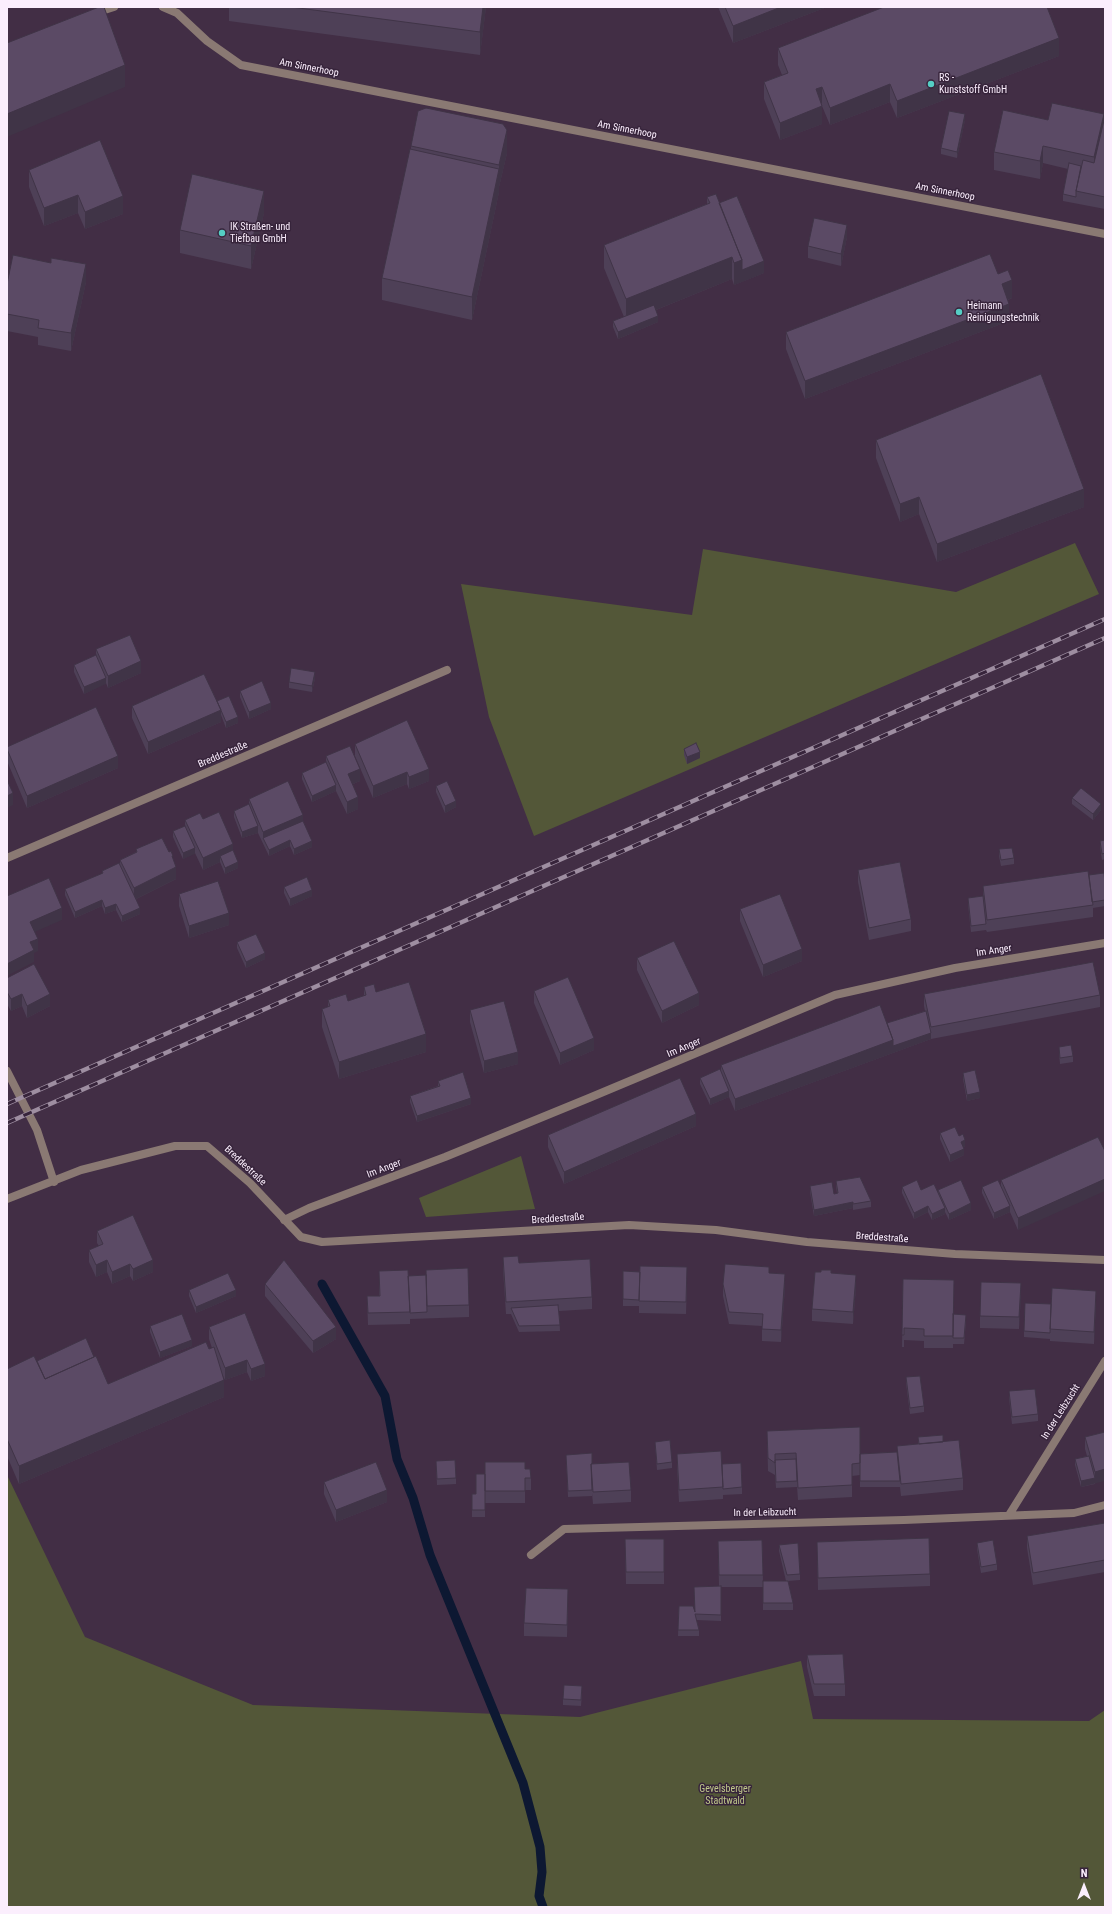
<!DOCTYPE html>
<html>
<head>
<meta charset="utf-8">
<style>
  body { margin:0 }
  #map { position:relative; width:1112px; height:1914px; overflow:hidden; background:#422e45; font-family:"Roboto Condensed",sans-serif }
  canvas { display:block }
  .frame { position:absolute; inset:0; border:8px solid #fbeefd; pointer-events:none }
  .north { position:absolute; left:1064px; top:1866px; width:40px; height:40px; -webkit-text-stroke:3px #37243b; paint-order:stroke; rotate:0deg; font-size:11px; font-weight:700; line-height:16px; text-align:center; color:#fbeefd }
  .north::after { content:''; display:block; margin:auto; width:14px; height:18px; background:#fbeefd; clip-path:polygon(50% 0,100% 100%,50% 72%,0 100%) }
</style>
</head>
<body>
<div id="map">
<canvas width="1112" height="1914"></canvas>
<div class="frame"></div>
<div class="north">N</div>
</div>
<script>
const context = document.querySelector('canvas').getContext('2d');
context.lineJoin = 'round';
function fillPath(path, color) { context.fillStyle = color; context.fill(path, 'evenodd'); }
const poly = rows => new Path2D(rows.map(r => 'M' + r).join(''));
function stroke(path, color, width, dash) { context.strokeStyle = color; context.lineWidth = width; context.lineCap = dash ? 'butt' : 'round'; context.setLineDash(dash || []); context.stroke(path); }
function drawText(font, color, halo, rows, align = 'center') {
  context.font = font + ' "Roboto Condensed",sans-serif'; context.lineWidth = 3; context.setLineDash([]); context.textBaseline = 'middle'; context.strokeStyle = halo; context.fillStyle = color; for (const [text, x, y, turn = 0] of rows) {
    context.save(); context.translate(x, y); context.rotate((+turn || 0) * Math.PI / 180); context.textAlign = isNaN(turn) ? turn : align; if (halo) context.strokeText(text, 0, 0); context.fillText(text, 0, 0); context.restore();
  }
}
fillPath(poly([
  [1075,543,1099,594,534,836,489,717,461,584,692,615,703,549,956,592],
  [521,1156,535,1209,426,1217,419,1198],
  [7,1475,85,1637,253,1705,580,1717,801,1661,813,1719,1089,1721,1105,1710,1105,1907,7,1907]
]), '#535738');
stroke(poly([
  [322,1284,385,1396,397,1459,413,1498,430,1555,523,1783,540,1847,542,1872,539,1896,543,1907]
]), '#0d1832', 9);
stroke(poly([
  [163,7,177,13,207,41,241,65,1105,234],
  [95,13,114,7],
  [7,858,447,670],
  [7,1071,37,1130,54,1182],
  [7,1199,81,1170,175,1146,207,1146,250,1183,301,1237,322,1242,629,1225,716,1230,807,1242,955,1254,1105,1260],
  [284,1220,309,1208,445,1157,589,1098,835,995,955,968,1105,943],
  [1009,1515,1105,1361],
  [531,1555,564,1529,904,1520,1074,1513,1105,1505]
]), '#8a7973', 8);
const rail = poly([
  [7,1104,1105,619],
  [7,1123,1105,638]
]);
stroke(rail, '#9e8ea1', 4.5);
stroke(rail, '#37243b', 3, [9]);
fillPath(poly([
  [229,7,486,7,480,55,229,21],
  [718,7,827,7,733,43],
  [778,48,1059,56,897,118,890,102,830,125,822,106,822,124,780,140,764,99,764,82,782,75,778,65],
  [1105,116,1105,209,1063,201,1063,194,1068,169,1043,163,1040,179,994,170,994,152,1048,120,1104,119],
  [965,120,957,158,941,154,941,148],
  [411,146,507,153,499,187,499,192,472,320,382,300,382,278,411,150],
  [29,170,123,214,85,229,78,213,44,226,29,187],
  [707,197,719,203,764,273,734,285,732,279,656,310,658,322,618,339,613,327,613,321,624,317,604,268,604,245,707,204],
  [264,213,251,269,180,253,180,230],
  [847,237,841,266,808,258,808,246],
  [998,274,1012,298,1008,300,1009,321,805,399,786,349,786,332],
  [86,282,71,351,38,345,38,337,7,331,7,284],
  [876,440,1084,507,937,562,919,514,900,522,876,458],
  [96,649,141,673,108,688,106,683,84,694,74,672,74,665,96,655],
  [315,678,312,692,289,688,289,682],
  [240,691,271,709,249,719,240,697],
  [217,701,238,723,226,728,221,715,221,722,148,754,132,718,132,706,217,702],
  [355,744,429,781,409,789,407,784,373,798,355,756],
  [7,747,118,768,27,808,7,761],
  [684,749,700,758,687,764,684,755],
  [326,756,360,781,353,784,358,809,347,814,336,791,312,802,302,779,302,773,326,762],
  [436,786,456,807,445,813,436,792],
  [1072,798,1101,810,1093,820,1072,804],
  [249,799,303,821,312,847,294,855,290,846,269,856,258,833,242,838,234,817,234,811,249,804],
  [203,819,233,850,238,868,225,874,220,862,203,870,195,853,183,859,173,837,173,831,185,826,185,820],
  [1105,840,1105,859,1102,860,1100,847,1100,841],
  [136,849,169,852,173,860,176,879,136,899,140,914,122,922,116,910,105,914,102,906,75,918,65,895,65,889,102,874,102,871,120,863,120,860,136,852],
  [999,849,1014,858,1014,864,1001,866,999,856],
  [858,870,911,919,911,931,869,940,858,882],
  [1089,875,1105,883,1105,906,1093,908,1093,917,987,932,986,930,971,932,968,904,968,898,983,896,983,886],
  [284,887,312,896,290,906,284,893],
  [179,894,229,925,189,938,179,906],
  [740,909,802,961,763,977,740,921],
  [237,942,265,959,246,968,237,948],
  [637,958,699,1005,662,1023,637,970],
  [7,978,50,1006,27,1018,22,1006,11,1011,7,1004],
  [364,987,376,992,426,1052,339,1079,322,1027,322,1009,328,1007,328,1000,348,1001,364,996],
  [534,991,594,1050,560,1065,534,1003],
  [924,994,1100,995,1100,1007,931,1039,735,1111,729,1097,710,1105,700,1084,700,1078,721,1071,721,1065,887,1023,925,1011,924,1006],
  [470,1010,518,1064,484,1073,470,1022],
  [1059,1047,1073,1056,1073,1062,1060,1064,1059,1053],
  [963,1073,980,1098,967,1101,963,1079],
  [438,1081,471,1104,417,1122,410,1102,410,1096,438,1086],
  [696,1126,564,1184,548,1147,548,1135],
  [940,1133,959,1136,965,1146,963,1147,964,1155,950,1162,940,1139],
  [1098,1137,1018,1230,1010,1212,994,1219,982,1193,982,1187,1001,1187,1001,1180],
  [836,1181,871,1201,871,1207,853,1210,853,1208,814,1216,810,1192,810,1186,834,1194,837,1193,836,1187],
  [902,1187,938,1192,938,1190,971,1210,949,1220,945,1212,945,1214,932,1220,928,1212,914,1219,902,1193],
  [97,1231,153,1272,133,1281,130,1276,112,1284,107,1272,96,1277,89,1262,89,1250,99,1246,97,1243],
  [503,1257,519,1263,592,1297,592,1309,559,1311,560,1331,519,1332,511,1314,506,1314,503,1269],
  [379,1271,408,1276,469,1305,469,1317,410,1319,410,1324,368,1325,367,1296,379,1296],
  [623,1271,687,1279,686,1314,639,1313,639,1306,623,1306],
  [769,1273,785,1286,781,1342,762,1341,762,1326,729,1324,723,1296,723,1284],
  [831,1273,856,1287,853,1324,812,1321,812,1309],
  [903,1279,953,1320,966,1321,964,1344,953,1344,953,1348,924,1348,924,1341,904,1340,904,1347,902,1347],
  [265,1284,336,1339,313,1353,265,1296],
  [189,1290,236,1296,196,1313,189,1296],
  [1021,1295,1019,1329,980,1328,980,1316],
  [1096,1303,1094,1344,1050,1341,1050,1339,1024,1337,1024,1331,1051,1304],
  [150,1326,192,1346,160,1358,150,1332],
  [209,1327,265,1376,251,1381,247,1372,225,1380,222,1374,224,1397,19,1484,7,1456,7,1369,37,1361,94,1357,108,1384,212,1348,209,1339],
  [906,1377,924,1406,924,1412,910,1414,906,1383],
  [1009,1391,1038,1414,1038,1421,1012,1424,1009,1398],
  [767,1431,860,1454,897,1452,897,1446,918,1444,918,1437,943,1442,963,1478,963,1490,901,1496,900,1487,860,1487,860,1474,860,1475,852,1476,852,1497,798,1500,797,1486,797,1487,776,1488,775,1473,775,1475,768,1471],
  [1105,1432,1095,1484,1081,1487,1075,1465,1075,1459,1087,1456,1085,1449,1085,1437],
  [655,1442,672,1462,672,1468,657,1470],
  [677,1454,722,1464,742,1487,742,1494,723,1495,723,1499,679,1502,677,1466],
  [566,1455,592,1464,631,1490,631,1502,593,1504,592,1493,592,1496,568,1497],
  [436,1461,456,1478,456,1484,437,1485],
  [525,1469,531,1478,531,1490,525,1490,525,1503,485,1503,485,1478,485,1517,472,1517,472,1494,476,1494,485,1474],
  [324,1482,387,1502,336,1522,324,1494],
  [1105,1523,1105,1572,1033,1585,1027,1548,1027,1536],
  [625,1539,664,1539,664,1584,626,1584],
  [762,1540,763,1581,786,1581,779,1551,779,1545,800,1574,800,1580,788,1581,793,1603,793,1610,763,1610,763,1587,721,1587,721,1621,696,1620,699,1630,699,1636,678,1636,679,1606,695,1611,719,1586,718,1541],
  [817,1542,930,1574,930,1586,818,1590],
  [977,1543,997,1564,997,1570,981,1573,977,1549],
  [568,1601,567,1637,524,1636,524,1623],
  [807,1655,845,1684,845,1696,814,1696,807,1667],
  [582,1692,581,1706,563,1705,563,1699]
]), '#4e4057');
fillPath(poly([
  [483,7,486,7,480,55,480,32],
  [781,7,827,7,733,43,733,26],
  [1059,38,1059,56,897,118,897,101],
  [125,65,125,87,7,137,7,114],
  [890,84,890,102,830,125,830,108],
  [822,87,822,105,816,89],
  [822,106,822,124,780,140,780,123],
  [965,114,965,120,957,158,957,152],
  [1104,114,1104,132,1094,175,1094,157],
  [507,130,507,153,499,187,499,192,472,320,472,297,499,169,499,165],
  [1043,146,1043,163,1040,179,1040,161],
  [264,191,264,213,251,269,251,246],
  [78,195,78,213,44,226,44,208],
  [123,196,123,214,85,229,85,212],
  [847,225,847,237,841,266,841,254],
  [732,257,732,279,626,322,626,299],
  [742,260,742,282,734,285,734,263],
  [764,261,764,273,742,282,742,270],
  [86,264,86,282,71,351,71,333],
  [1012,280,1012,298,1002,302,1002,284],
  [1009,304,1009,321,805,399,805,381],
  [658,316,658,322,618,339,618,332],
  [1084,489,1084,507,937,562,937,544],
  [919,497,919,514,900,522,900,504],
  [141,661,141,673,108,688,108,676],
  [315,672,315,678,312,692,312,686],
  [106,678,106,684,84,694,84,687],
  [271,703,271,709,249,719,249,712],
  [221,710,221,722,148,754,148,742],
  [238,717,238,723,226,728,226,722],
  [700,752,700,758,687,764,687,757],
  [118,756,118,768,27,808,27,796],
  [360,769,360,781,348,786,348,774],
  [429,769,429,781,409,789,409,777],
  [407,772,407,784,373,798,373,786],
  [336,785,336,791,312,802,312,796],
  [13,793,13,805,7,808,7,796],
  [358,797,358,809,347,814,347,802],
  [456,801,456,807,445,813,445,806],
  [1101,804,1101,810,1093,820,1093,814],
  [303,815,303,827,263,838,263,844,263,832],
  [258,826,258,833,242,838,242,832],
  [290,840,290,846,269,856,269,850],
  [312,841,312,847,294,855,294,849],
  [233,844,233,856,220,856,220,862,203,870,203,858],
  [195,848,195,854,183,859,183,853],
  [238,862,238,868,225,874,225,868],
  [176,867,176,879,134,900,134,888],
  [312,890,312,896,290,906,290,899],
  [102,900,102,906,75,918,75,912],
  [116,904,116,910,105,914,105,908],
  [62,908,62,920,30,934,30,922],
  [140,908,140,914,122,922,122,916],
  [229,913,229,925,189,938,189,926],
  [38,939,38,951,34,953,34,962,7,976,7,964,30,942],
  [802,949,802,961,763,977,763,965],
  [265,953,265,959,246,968,246,962],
  [699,993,699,1005,662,1023,662,1011],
  [22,994,22,1006,11,1011,11,999],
  [50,994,50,1006,27,1018,27,1006],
  [931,1033,931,1039,735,1111,735,1099,893,1040],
  [426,1034,426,1052,339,1079,339,1062],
  [594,1038,594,1050,560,1065,560,1053],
  [518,1052,518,1064,484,1073,484,1061],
  [729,1091,729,1097,710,1105,710,1099],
  [980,1092,980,1098,967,1101,967,1095],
  [471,1098,471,1104,417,1122,417,1116],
  [696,1114,696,1126,564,1184,564,1172],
  [965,1140,965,1146,961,1148,961,1142],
  [964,1149,964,1155,950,1162,950,1155],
  [1105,1179,1105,1191,1018,1230,1018,1218],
  [853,1202,853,1208,814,1216,814,1210],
  [971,1203,971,1210,949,1220,949,1214],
  [928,1206,928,1212,914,1219,914,1213],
  [1010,1206,1010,1212,994,1219,994,1213],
  [945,1208,945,1214,932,1220,932,1214],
  [107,1260,107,1272,96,1277,96,1265],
  [153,1260,153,1272,133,1281,133,1269],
  [130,1264,130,1276,112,1284,112,1272],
  [785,1274,785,1286,781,1342,781,1330],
  [856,1275,856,1287,853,1324,853,1312],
  [1021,1283,1021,1295,1019,1329,1019,1317],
  [236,1290,236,1296,196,1313,196,1307],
  [1096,1291,1096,1303,1094,1344,1094,1332],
  [336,1327,336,1339,313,1353,313,1341],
  [192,1340,192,1346,160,1358,160,1352],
  [247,1360,247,1372,225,1380,225,1368],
  [265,1364,265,1376,251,1381,251,1369],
  [224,1380,224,1397,19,1484,19,1466],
  [1105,1469,1105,1481,1081,1487,1081,1481,1095,1478,1095,1472],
  [387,1490,387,1502,336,1522,336,1510],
  [568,1589,568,1601,567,1637,567,1625]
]), '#403447');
const building = poly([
  [99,7,104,7,125,65,7,114,7,43,99,7],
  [291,7,483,7,480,32,291,7],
  [725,7,781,7,733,26,725,7],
  [884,7,1047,7,1059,38,897,101,890,84,830,108,822,87,816,89,822,106,780,123,764,82,788,73,778,48,884,7],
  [1052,103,1104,114,1094,157,1043,146,1040,161,994,152,1003,110,1048,120,1052,103],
  [426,108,503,124,507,130,499,165,411,146,418,111,426,108],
  [949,111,965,114,957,152,941,148,949,111],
  [1105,116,1105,197,1076,191,1083,160,1094,163,1105,116],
  [100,140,123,196,85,212,78,195,44,208,29,170,100,140],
  [410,149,499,169,472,297,382,278,410,149],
  [1069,163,1081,166,1076,191,1076,197,1063,194,1069,163],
  [192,174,264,191,251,246,180,230,192,174],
  [716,194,742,260,734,263,732,257,626,299,604,245,710,203,707,197,716,194],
  [737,196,764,261,742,270,742,260,719,203,737,196],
  [814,218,847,225,841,254,808,246,814,218],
  [990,254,998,274,1008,270,1012,280,1002,284,1009,304,805,381,786,332,990,254],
  [13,255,51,263,51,258,86,264,71,333,38,328,39,320,7,314,7,284,13,255],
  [654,305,658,316,618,332,613,321,654,305],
  [1041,374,1084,489,937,544,919,497,900,504,876,440,1041,374],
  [130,635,141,661,108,676,96,649,130,635],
  [96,655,106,678,84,687,74,665,96,655],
  [291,668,315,672,312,686,289,682,291,668],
  [204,674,221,710,148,742,132,706,204,674],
  [262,681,271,703,249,712,240,691,262,681],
  [229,696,238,717,226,722,217,701,229,696],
  [96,707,118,756,27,796,7,749,7,747,96,707],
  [407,720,429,769,409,777,407,772,373,786,355,744,407,720],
  [696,743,700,752,687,757,684,749,696,743],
  [350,746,360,769,348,774,358,797,347,802,326,756,350,746],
  [326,762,336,785,312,796,302,773,326,762],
  [7,780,13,793,7,796,7,780],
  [288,781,303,815,263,832,249,799,288,781],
  [447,781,456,801,445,806,436,786,447,781],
  [1081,788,1101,804,1093,814,1072,798,1081,788],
  [249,804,258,826,242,832,234,811,249,804],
  [219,812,233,844,203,858,185,820,200,813,203,819,219,812],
  [303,821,312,841,294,849,290,840,269,850,263,838,303,821],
  [185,826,195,848,183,853,173,831,185,826],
  [162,838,169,852,171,851,173,856,172,856,176,867,134,888,120,860,137,852,136,849,162,838],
  [1105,840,1105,853,1102,854,1100,841,1105,840],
  [1012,848,1014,858,1001,860,999,849,1012,848],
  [233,850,238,862,225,868,220,856,233,850],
  [900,862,911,919,869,928,858,870,900,862],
  [119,863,140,908,122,916,116,904,105,908,102,900,75,912,65,889,103,873,102,871,119,863],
  [1088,871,1093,905,987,920,983,886,1088,871],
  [1104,873,1105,883,1105,900,1092,902,1089,875,1104,873],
  [307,877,312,890,290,899,284,887,307,877],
  [49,878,62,908,30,922,38,939,30,942,34,950,7,964,7,896,49,878],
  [218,881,229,913,189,926,179,894,218,881],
  [780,894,802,949,763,965,740,909,780,894],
  [983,896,986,924,971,926,968,898,983,896],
  [256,934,265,953,246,962,237,942,256,934],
  [674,941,699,993,662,1011,637,958,674,941],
  [1093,962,1100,995,931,1027,924,994,1093,962],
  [34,964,50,994,27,1006,22,994,11,999,7,992,7,978,34,964],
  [568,977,594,1038,560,1053,534,991,568,977],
  [409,982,426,1034,339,1062,322,1009,330,1006,328,1000,346,994,348,1001,366,995,364,987,374,984,376,992,409,982],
  [504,1001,518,1052,484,1061,470,1010,504,1001],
  [880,1005,893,1040,735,1099,721,1065,880,1005],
  [926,1011,931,1033,893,1046,893,1040,887,1023,926,1011],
  [1071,1045,1073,1056,1060,1058,1059,1047,1071,1045],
  [720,1069,729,1091,710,1099,700,1078,720,1069],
  [975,1070,980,1092,967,1095,963,1073,975,1070],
  [463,1072,471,1098,417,1116,410,1096,440,1086,438,1081,463,1072],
  [680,1078,696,1114,564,1172,548,1135,680,1078],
  [955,1127,959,1136,963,1134,965,1140,961,1142,964,1149,950,1155,940,1133,955,1127],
  [1098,1137,1105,1151,1105,1179,1018,1218,1001,1180,1098,1137],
  [860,1177,871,1201,853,1204,853,1202,814,1210,810,1186,832,1182,834,1194,838,1193,836,1181,860,1177],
  [917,1180,921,1190,934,1184,945,1208,932,1214,928,1206,914,1213,902,1187,917,1180],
  [961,1180,971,1203,949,1214,938,1190,961,1180],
  [998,1180,1010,1206,994,1213,982,1187,998,1180],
  [133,1215,153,1260,133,1269,130,1264,112,1272,107,1260,96,1265,89,1250,103,1244,97,1231,133,1215],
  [518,1256,519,1263,590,1259,592,1297,506,1302,503,1257,518,1256],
  [284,1260,336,1327,313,1341,265,1284,284,1260],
  [725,1264,769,1267,769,1273,785,1274,781,1330,762,1329,763,1314,729,1312,723,1284,725,1264],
  [640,1266,687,1267,686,1302,639,1301,640,1266],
  [468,1268,469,1305,427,1306,426,1270,468,1268],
  [408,1270,410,1312,368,1313,367,1296,380,1296,379,1271,408,1270],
  [821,1270,831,1270,831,1273,856,1275,853,1312,812,1309,815,1272,821,1272,821,1270],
  [623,1271,640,1272,639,1300,623,1299,623,1271],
  [228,1273,236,1290,196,1307,189,1290,228,1273],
  [426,1275,427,1312,410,1313,408,1276,426,1275],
  [903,1279,954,1280,953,1336,924,1336,924,1329,904,1328,904,1335,902,1335,903,1279],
  [981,1282,1021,1283,1019,1317,980,1316,981,1282],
  [1052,1288,1096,1291,1094,1332,1050,1329,1052,1288],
  [1025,1303,1051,1304,1050,1333,1024,1331,1025,1303],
  [558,1305,560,1325,519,1326,511,1308,558,1305],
  [245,1313,265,1364,251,1369,247,1360,225,1368,209,1327,245,1313],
  [182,1314,192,1340,160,1352,150,1326,182,1314],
  [953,1314,966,1315,964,1338,953,1338,953,1314],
  [86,1338,94,1357,45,1379,37,1361,86,1338],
  [206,1342,209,1349,214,1347,224,1380,19,1466,7,1439,7,1369,34,1356,45,1379,96,1356,108,1384,206,1342],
  [920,1376,924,1406,910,1408,906,1377,920,1376],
  [1035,1389,1038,1414,1012,1417,1009,1391,1035,1389],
  [860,1427,860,1463,852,1464,852,1485,798,1488,796,1453,775,1454,775,1463,768,1458,767,1431,860,1427],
  [1105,1432,1105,1469,1095,1472,1085,1437,1105,1432],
  [943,1435,943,1442,919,1444,918,1437,943,1435],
  [670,1440,672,1462,657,1464,655,1442,670,1440],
  [959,1440,963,1478,901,1484,897,1446,959,1440],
  [721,1451,723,1487,679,1490,677,1454,721,1451],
  [897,1452,900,1481,860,1481,860,1454,897,1452],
  [592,1453,592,1464,591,1464,592,1490,568,1491,566,1455,592,1453],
  [1089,1456,1095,1478,1081,1481,1075,1459,1089,1456],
  [796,1459,797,1481,776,1482,775,1460,796,1459],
  [455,1460,456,1478,437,1479,436,1461,455,1460],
  [376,1462,387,1490,336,1510,324,1482,376,1462],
  [485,1462,525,1462,525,1469,530,1469,531,1478,525,1478,525,1491,485,1491,485,1462],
  [629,1462,631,1490,593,1492,591,1464,629,1462],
  [741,1463,742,1487,723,1489,722,1464,741,1463],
  [476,1474,485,1474,485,1510,472,1510,472,1494,476,1494,476,1474],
  [1105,1523,1105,1560,1033,1573,1027,1536,1105,1523],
  [929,1538,930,1574,818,1578,817,1542,929,1538],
  [625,1539,664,1539,664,1572,626,1572,625,1539],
  [762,1540,763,1575,719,1575,718,1541,762,1540],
  [993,1540,997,1564,981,1567,977,1543,993,1540],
  [798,1543,800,1574,787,1575,779,1545,798,1543],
  [763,1581,788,1581,793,1603,763,1603,763,1581],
  [721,1586,721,1615,695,1614,699,1630,678,1630,679,1606,693,1606,695,1612,694,1587,721,1586],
  [526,1588,568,1589,567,1625,524,1623,526,1588],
  [843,1654,845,1684,814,1684,807,1655,843,1654],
  [564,1685,582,1686,581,1700,563,1699,564,1685]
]);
fillPath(building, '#5b4a65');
stroke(building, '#403447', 1);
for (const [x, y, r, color] of [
  [931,84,4,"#55cec5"],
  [222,233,4,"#55cec5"],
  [959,312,4,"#55cec5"]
]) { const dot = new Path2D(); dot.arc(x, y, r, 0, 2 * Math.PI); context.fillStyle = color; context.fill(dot); stroke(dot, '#37243b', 1.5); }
drawText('10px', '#fbeefd', '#37243b', [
  ["Am Sinnerhoop",309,68,11],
  ["Am Sinnerhoop",627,130,11],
  ["Am Sinnerhoop",945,192,11],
  ["Breddestraße",223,755,-23],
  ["Im Anger",994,951,-9],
  ["Im Anger",684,1048,-23],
  ["Breddestraße",245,1166,43],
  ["Im Anger",384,1169,-21],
  ["Breddestraße",558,1219,-4],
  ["Breddestraße",882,1238,4],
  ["In der Leibzucht",1061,1412,-58],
  ["In der Leibzucht",765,1513,-1]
]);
drawText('10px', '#fbeefd', '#37243b', [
  ["RS -",939,78],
  ["Kunststoff GmbH",939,90],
  ["IK Straßen- und",230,227],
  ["Tiefbau GmbH",230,239],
  ["Heimann",967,306],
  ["Reinigungstechnik",967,318]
], 'left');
drawText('10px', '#c1ca8b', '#37243b', [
  ["Gevelsberger",725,1789],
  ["Stadtwald",725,1801]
]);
</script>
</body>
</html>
